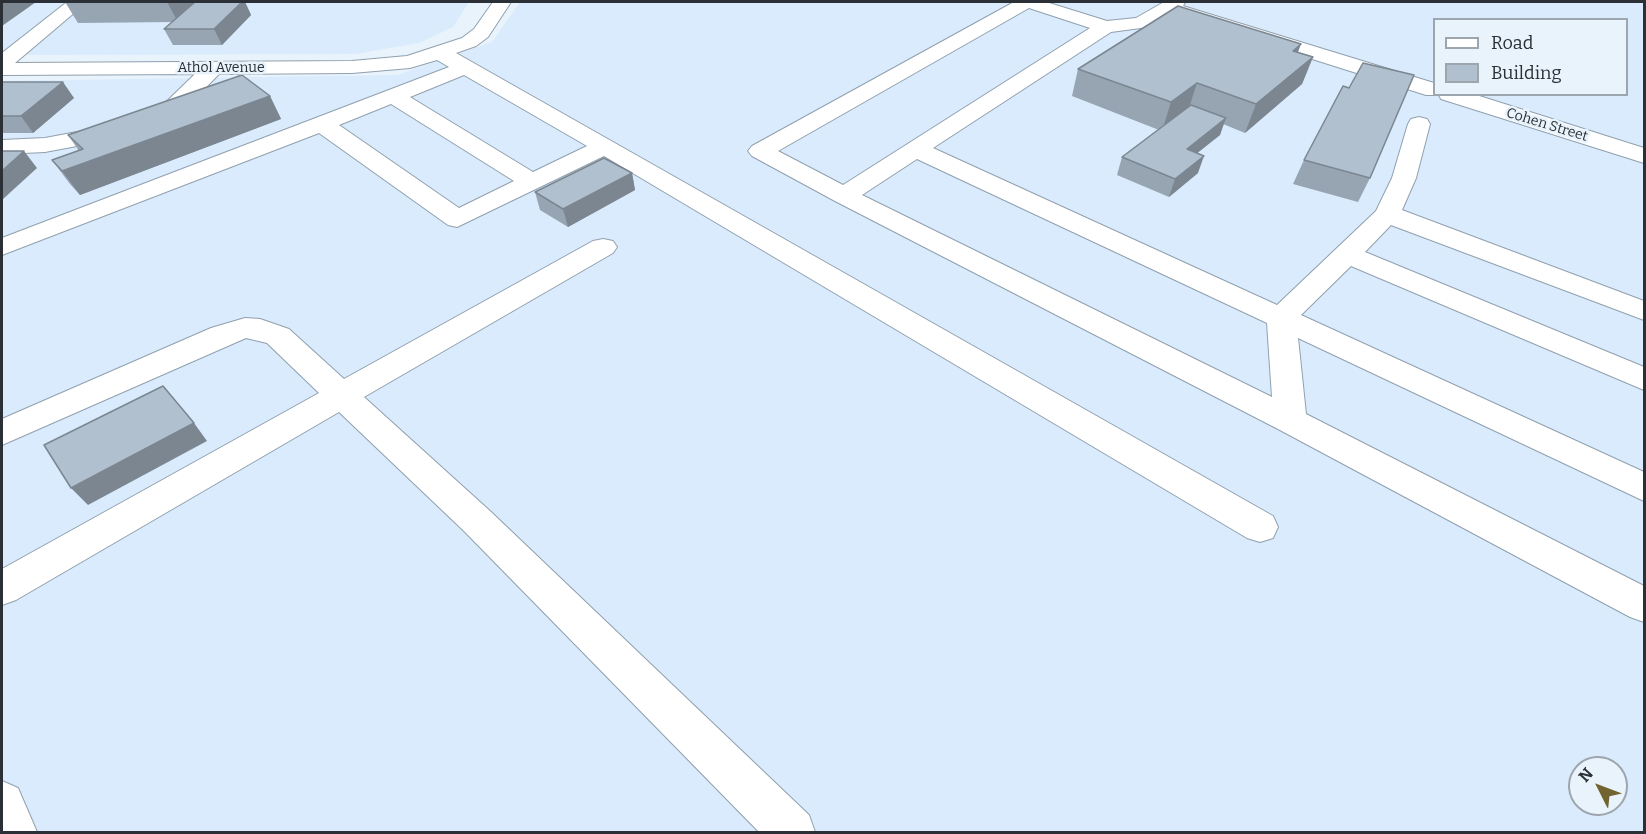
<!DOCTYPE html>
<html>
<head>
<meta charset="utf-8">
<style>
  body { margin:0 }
  #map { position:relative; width:1646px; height:834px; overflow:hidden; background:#e9f3fc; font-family:Bitter,serif }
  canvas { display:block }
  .frame { position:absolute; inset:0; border:3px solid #2a3036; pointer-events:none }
  .legend { position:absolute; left:1433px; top:18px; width:195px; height:78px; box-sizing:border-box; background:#e9f3fc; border:2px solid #9da5ad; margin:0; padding:8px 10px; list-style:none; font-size:18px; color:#2a3036 }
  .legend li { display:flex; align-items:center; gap:12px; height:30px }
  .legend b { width:30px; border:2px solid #9da5ad }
  .north { position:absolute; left:1568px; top:756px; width:60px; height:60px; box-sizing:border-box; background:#e9f3fc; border:2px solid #9da5ad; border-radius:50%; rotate:312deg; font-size:16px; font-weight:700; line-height:24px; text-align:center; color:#2a3036 }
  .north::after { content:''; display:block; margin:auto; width:21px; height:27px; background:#726431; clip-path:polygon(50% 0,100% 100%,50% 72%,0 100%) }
</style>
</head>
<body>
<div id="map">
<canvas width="1646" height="834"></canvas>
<div class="frame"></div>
<ul class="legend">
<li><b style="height:8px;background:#fff"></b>Road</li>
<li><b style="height:16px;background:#b0c0cf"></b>Building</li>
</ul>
<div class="north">N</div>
</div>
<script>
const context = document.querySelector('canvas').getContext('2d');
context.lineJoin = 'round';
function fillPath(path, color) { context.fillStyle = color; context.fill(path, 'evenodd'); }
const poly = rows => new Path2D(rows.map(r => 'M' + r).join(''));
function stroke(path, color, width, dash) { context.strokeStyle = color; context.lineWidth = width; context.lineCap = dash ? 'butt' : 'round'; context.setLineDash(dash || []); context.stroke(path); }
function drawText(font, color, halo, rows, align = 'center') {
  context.font = font + ' Bitter,serif'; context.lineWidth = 5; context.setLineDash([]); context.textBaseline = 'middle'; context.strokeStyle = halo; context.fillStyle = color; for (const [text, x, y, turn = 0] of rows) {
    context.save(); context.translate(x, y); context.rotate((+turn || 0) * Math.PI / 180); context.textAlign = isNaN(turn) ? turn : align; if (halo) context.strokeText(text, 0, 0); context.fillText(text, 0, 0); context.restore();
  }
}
fillPath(poly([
  [2,2,469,2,453,27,419,43,355,54,2,55],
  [520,2,1644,2,1644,832,2,832,2,81,397,75,492,42],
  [1434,20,1626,20,1626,94,1434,94],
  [1580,768,1616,768,1616,804,1580,804]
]), '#d9ebfc');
const minor = poly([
  [67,2,87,2,15,63,352,61,407,56,462,38,474,29,493,2,511,2,488,37,476,46,456,53,1273,516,1278,527,1273,538,1260,542,1247,538,604,156,457,227,448,225,319,133,2,255,2,238,449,67,437,60,410,68,352,73,219,74,179,115,98,142,45,152,2,154,2,140,45,138,93,129,163,105,195,74,2,75,2,53,67,2],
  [464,75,587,146,533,172,410,97,464,75],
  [391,104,514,181,459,208,339,125,391,104],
  [1014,2,1046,2,1107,21,1136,18,1164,2,1185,2,1183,6,1434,83,1434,94,1473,94,1644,148,1644,163,1441,99,1439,95,1426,95,1170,14,1148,27,1111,32,933,148,1277,305,1376,211,1392,178,1408,124,1411,119,1419,117,1427,119,1430,124,1416,178,1402,210,1644,301,1644,320,1391,225,1365,252,1644,367,1644,390,1351,266,1301,315,1644,472,1644,501,1298,338,1306,414,1644,586,1644,622,1630,617,1278,429,835,201,752,156,748,151,752,146,1014,2],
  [1029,8,1090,28,843,185,778,151,1029,8],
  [917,159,1267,323,1272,397,862,195,917,159],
  [603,239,613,241,617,247,613,253,364,397,490,511,809,815,815,832,759,832,464,531,339,412,16,600,2,605,2,569,319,393,267,343,246,338,2,445,2,419,211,328,245,318,260,319,289,329,344,379,593,241,603,239],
  [2,781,18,788,37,832,2,832,2,781]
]);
stroke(minor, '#90a0ae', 2);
fillPath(minor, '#fff');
fillPath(poly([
  [65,2,245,2,251,15,222,45,173,45,164,29,172,22,78,23],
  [1298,52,1313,57,1302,84,1245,133,1223,124,1220,135,1197,153,1198,173,1169,197,1117,175,1122,157,1159,130,1072,96,1078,69],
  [2,82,74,98,33,133,2,133],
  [270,96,281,119,80,195,70,184,52,160,79,151,68,135],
  [1304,160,1370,178,1358,202,1293,184],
  [632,173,635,190,568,227,540,210,535,192]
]), '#97a5b2');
fillPath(poly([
  [4,2,36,2,2,26,2,3],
  [167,2,201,2,178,22],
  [242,2,245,2,251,15,222,45,214,29],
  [1301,44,1291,71,1293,51],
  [1313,57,1302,84,1245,133,1256,104],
  [63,82,74,98,33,133,21,116],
  [1197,83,1188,111,1162,131,1171,102],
  [270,96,281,119,80,195,62,171],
  [1226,118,1220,135,1181,166,1187,149],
  [24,151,37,168,2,200,2,171],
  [1204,156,1198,173,1169,197,1175,179],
  [632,173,635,190,568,227,563,209],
  [194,423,207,441,88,505,71,488]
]), '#7b8691');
const building = poly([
  [195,2,242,2,214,29,164,29,195,2],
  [1178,6,1301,44,1293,51,1313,57,1256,104,1197,83,1171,102,1078,69,1178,6],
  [1363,63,1414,75,1370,178,1304,160,1343,86,1349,88,1363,63],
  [242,75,270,96,62,171,52,160,83,149,68,135,242,75],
  [2,82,63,82,21,116,2,116,2,82],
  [1191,105,1226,118,1187,149,1204,156,1175,179,1122,157,1191,105],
  [2,151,24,151,2,171,2,151],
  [604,158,632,173,563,209,535,192,604,158],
  [163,386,194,423,71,488,44,445,163,386]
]);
fillPath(building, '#b0c0cf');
stroke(building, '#7b8691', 1.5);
drawText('14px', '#2a3036', '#e9f3fc', [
  ["Athol Avenue",221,68],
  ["Cohen Street",1547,125,17]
]);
</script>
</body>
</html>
